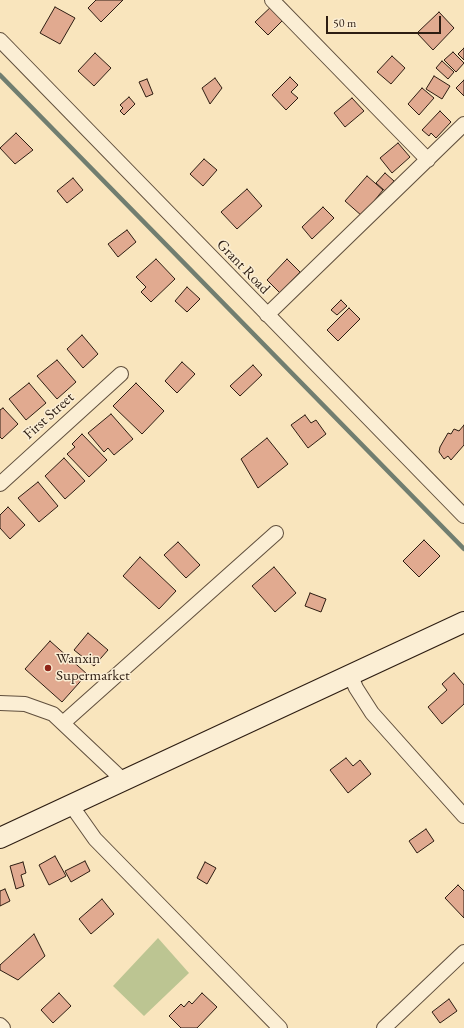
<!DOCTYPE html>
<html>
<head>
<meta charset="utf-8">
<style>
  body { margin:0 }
  #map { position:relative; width:464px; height:1028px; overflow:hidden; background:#f9e5bd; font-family:"EB Garamond",serif }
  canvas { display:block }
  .scale { position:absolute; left:326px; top:16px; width:115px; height:18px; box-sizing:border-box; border:2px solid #2d1d12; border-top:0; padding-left:5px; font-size:12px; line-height:14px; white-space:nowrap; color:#2d1d12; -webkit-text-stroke:3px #fbeed4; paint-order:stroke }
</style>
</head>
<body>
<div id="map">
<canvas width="464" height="1028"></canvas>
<div class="scale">50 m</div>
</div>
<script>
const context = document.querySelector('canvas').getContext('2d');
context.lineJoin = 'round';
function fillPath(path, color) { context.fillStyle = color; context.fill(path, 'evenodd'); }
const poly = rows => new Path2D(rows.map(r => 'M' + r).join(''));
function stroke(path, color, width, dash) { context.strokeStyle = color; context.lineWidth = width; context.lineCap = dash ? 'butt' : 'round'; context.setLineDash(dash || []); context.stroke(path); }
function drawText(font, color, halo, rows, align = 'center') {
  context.font = font + ' "EB Garamond",serif'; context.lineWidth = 3; context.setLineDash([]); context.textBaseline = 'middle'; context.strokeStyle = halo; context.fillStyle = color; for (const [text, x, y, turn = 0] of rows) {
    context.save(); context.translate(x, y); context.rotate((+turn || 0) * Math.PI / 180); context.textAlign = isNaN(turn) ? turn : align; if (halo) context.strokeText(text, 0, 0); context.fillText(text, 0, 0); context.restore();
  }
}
fillPath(poly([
  [158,938,189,973,144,1016,113,986]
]), '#bcc592');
stroke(poly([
  [0,75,464,549]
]), '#717e70', 4.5);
const building = poly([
  [96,0,123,0,101,22,88,8,96,0],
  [275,3,287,16,268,35,255,22,275,3],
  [55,7,75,18,60,44,40,33,55,7],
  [439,12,454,28,433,50,417,33,439,12],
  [464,48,464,60,458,54,464,48],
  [453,52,464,63,456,72,444,60,453,52],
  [95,53,111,68,94,86,78,71,95,53],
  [392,56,405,68,391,84,377,72,392,56],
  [442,61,454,72,448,79,436,68,442,61],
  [434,76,450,86,442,99,426,89,434,76],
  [290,77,298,85,291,92,298,98,286,110,272,95,290,77],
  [215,78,222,88,210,104,202,88,215,78],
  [147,79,153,94,146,97,139,82,147,79],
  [464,80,464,96,456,88,464,80],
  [422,88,434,98,419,115,408,104,422,88],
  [129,97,135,104,124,115,120,111,123,108,120,105,129,97],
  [352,98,364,111,345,127,334,113,352,98],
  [440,111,451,122,436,138,431,133,429,136,422,130,440,111],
  [16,133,33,150,15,164,0,148,16,133],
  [398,143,410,157,392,173,380,158,398,143],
  [204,159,217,170,203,186,190,174,204,159],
  [385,173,394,181,385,191,376,183,385,173],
  [367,176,383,190,362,216,345,201,367,176],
  [73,178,83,190,67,203,57,191,73,178],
  [247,189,262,206,237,229,221,212,247,189],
  [323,207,334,218,312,239,302,227,323,207],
  [127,230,136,242,118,257,108,244,127,230],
  [156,259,175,279,151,302,141,292,146,287,136,277,156,259],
  [287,259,300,272,280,293,267,280,287,259],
  [187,287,200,299,187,312,175,301,187,287],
  [341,300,347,306,337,315,331,310,341,300],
  [349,308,360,319,338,341,327,330,349,308],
  [82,335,98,354,83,368,67,349,82,335],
  [57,360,76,382,57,399,37,376,57,360],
  [182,362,195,374,177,393,165,381,182,362],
  [253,365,262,375,240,396,230,386,253,365],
  [29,383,46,403,26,420,9,399,29,383],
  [136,383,164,411,142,434,113,406,136,383],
  [3,408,18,424,2,439,0,437,0,410,3,408],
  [111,414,133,439,114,455,108,448,104,452,88,433,111,414],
  [305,415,311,423,316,420,326,434,308,448,291,425,305,415],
  [464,425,464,445,451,460,448,456,444,459,439,452,440,447,448,433,451,434,454,429,459,431,464,425],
  [82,434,107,460,89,477,67,454,75,447,72,444,82,434],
  [267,438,288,464,258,488,241,459,267,438],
  [64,458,85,481,65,499,45,476,64,458],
  [38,482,58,506,39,522,18,498,38,482],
  [8,507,25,525,10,539,0,528,0,515,8,507],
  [424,540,440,556,419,577,403,561,424,540],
  [178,542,200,565,186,578,164,555,178,542],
  [140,557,176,591,159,609,123,576,140,557],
  [274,567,296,593,275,612,252,586,274,567],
  [310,593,326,599,321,612,305,606,310,593],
  [88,633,108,650,94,666,74,650,88,633],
  [50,641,87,674,62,702,25,669,50,641],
  [454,673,464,685,464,704,442,724,428,707,447,690,442,684,454,673],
  [346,758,353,766,360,760,371,774,348,793,330,770,346,758],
  [426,829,434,841,417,853,409,841,426,829],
  [55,856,66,876,49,885,39,865,55,856],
  [85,861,90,871,71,882,65,871,85,861],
  [23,862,26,873,21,875,24,886,16,889,10,866,23,862],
  [205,862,216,868,207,884,197,878,205,862],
  [458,885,464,891,464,918,445,898,458,885],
  [5,889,10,901,0,906,0,891,5,889],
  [102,899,114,914,91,934,79,919,102,899],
  [34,934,45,956,18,980,0,970,0,965,34,934],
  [59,993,71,1006,53,1023,41,1010,59,993],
  [202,993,217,1007,197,1028,181,1028,169,1016,181,1004,184,1007,189,1001,192,1004,202,993],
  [449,999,457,1011,440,1023,432,1012,449,999]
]);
fillPath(building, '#e1aa90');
stroke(building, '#2d1d12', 1);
const street = poly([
  [272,0,428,160],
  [0,40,464,516],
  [267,315,464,124],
  [0,484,121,374],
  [350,674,356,688,372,713,464,816],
  [0,703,25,704,53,714,124,781],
  [63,723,276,533],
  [71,805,95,839,280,1028],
  [0,1025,3,1028],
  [384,1028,464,952]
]);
const secondary = poly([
  [0,838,464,622]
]);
stroke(street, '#604f3d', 16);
stroke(secondary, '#2d1d12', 22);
stroke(street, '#fbeed4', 14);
stroke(secondary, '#fbeed4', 20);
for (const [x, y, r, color] of [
  [48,668,4,"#8f2418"]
]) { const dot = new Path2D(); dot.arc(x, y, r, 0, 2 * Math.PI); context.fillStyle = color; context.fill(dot); stroke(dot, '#fbeed4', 1.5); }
drawText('15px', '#2d1d12', '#fbeed4', [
  ["Grant Road",243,267,46],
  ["First Street",49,416,-42]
]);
drawText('15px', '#2d1d12', '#fbeed4', [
  ["Wanxin",56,659],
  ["Supermarket",56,676]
], 'left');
</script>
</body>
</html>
